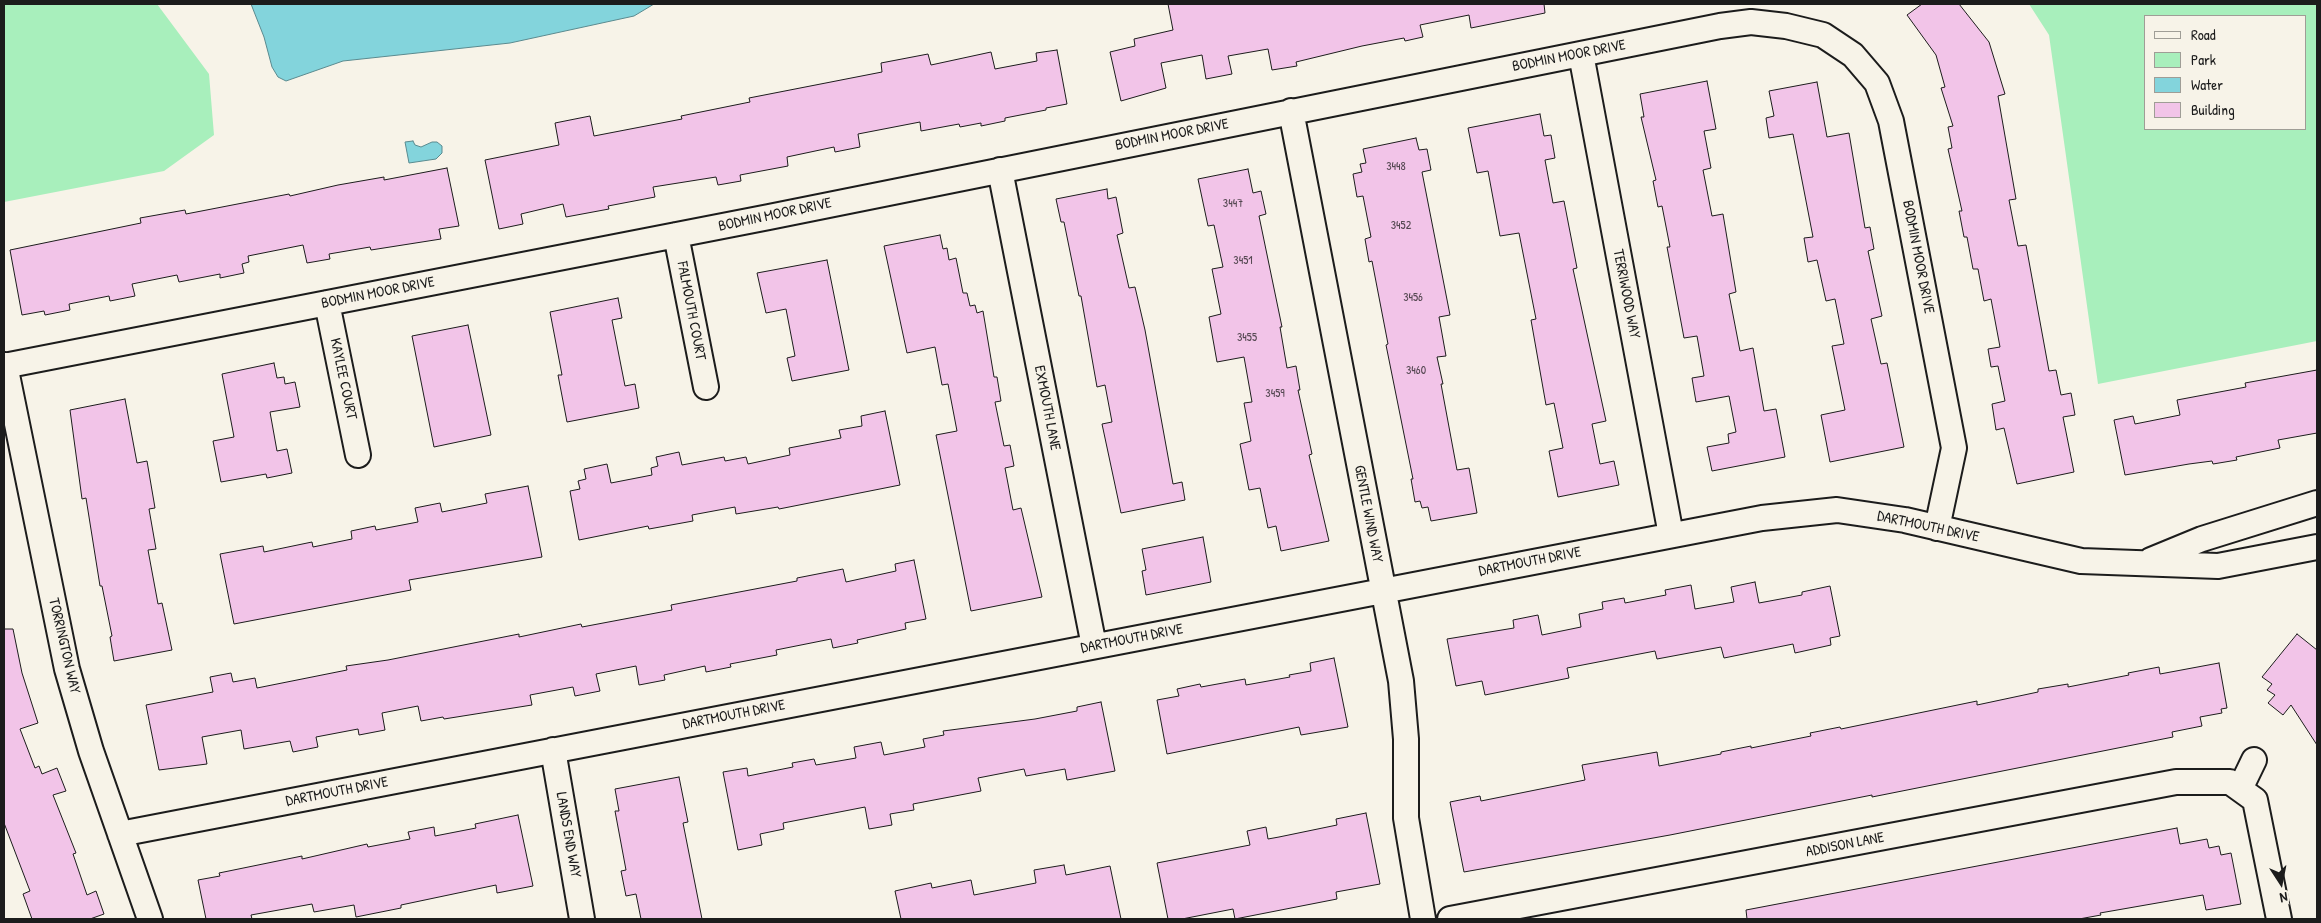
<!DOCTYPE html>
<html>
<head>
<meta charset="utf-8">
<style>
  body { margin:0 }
  #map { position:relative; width:2321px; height:923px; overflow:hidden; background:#f7f3e8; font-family:"Patrick Hand",sans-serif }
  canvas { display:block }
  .frame { position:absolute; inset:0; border:5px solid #1c1c1c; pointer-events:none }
  .legend { position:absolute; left:2144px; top:15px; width:162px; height:115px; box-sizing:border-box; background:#f7f3e8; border:1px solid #9f9d96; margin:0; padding:6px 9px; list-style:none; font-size:15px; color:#1c1c1c }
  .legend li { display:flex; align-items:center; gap:10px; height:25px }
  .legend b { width:25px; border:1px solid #9f9d96 }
  .north { position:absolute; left:2256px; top:858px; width:50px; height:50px; -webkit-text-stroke:4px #f7f3e8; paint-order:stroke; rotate:169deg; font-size:14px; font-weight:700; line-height:20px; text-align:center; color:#1c1c1c }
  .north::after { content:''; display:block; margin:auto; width:18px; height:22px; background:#1c1c1c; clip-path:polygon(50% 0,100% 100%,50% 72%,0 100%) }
</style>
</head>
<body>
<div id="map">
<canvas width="2321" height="923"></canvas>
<div class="frame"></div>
<ul class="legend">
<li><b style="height:6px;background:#f7f3e8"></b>Road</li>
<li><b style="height:14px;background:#a8efbc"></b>Park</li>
<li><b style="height:14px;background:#83d4dc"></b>Water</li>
<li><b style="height:14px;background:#f2c4e8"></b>Building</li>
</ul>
<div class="north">N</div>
</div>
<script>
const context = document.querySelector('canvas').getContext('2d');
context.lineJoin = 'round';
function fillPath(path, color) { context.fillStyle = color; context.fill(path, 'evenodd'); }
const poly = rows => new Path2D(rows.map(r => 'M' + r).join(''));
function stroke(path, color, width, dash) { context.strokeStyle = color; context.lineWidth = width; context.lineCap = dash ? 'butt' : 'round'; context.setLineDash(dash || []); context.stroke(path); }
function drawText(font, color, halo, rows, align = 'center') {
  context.font = font + ' "Patrick Hand",sans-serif'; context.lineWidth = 4.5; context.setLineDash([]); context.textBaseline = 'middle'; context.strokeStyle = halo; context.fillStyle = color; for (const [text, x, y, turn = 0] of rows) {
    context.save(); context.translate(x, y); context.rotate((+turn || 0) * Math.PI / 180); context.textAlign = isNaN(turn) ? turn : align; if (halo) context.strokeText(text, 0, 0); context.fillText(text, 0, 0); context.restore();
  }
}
fillPath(poly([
  [4,4,157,4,209,74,214,135,164,171,4,202],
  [2029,4,2317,4,2317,341,2098,384,2049,35],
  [2145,16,2305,16,2305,129,2145,129]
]), '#a8efbc');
const water = poly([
  [251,4,654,4,634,16,510,43,343,61,286,81,278,77,272,67,264,37,251,4],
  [413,141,415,145,421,147,432,142,437,142,442,146,442,153,436,159,409,163,405,142,413,141]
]);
fillPath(water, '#83d4dc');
stroke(water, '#5a8a8f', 1);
const building = poly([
  [1168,4,1544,4,1545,13,1471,28,1469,15,1420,25,1423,37,1405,41,1404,38,1362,46,1296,62,1297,66,1272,70,1268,49,1228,56,1232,74,1206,79,1202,55,1161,63,1166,88,1121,101,1110,52,1135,46,1134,39,1173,30,1168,4],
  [1922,4,1959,4,1989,42,2005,94,1998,96,2016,199,2009,200,2018,246,2026,245,2049,371,2056,370,2061,395,2071,393,2075,415,2063,417,2074,472,2017,484,2004,428,1996,430,1992,404,2005,401,1998,366,1991,367,1988,349,2000,347,1991,299,1984,301,1978,269,1973,269,1967,237,1964,237,1959,211,1962,211,1948,149,1952,148,1948,127,1953,126,1941,88,1945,87,1936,55,1907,15,1922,4],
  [1057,50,1067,104,1046,108,1046,110,1005,118,1005,121,981,126,981,123,960,127,959,124,921,131,920,122,858,134,860,147,835,152,834,147,787,157,788,166,740,175,741,181,718,185,716,177,653,187,655,197,608,206,609,209,566,217,563,204,521,214,523,224,499,229,485,160,559,145,555,123,590,116,594,136,682,119,681,116,750,102,749,98,882,72,881,63,928,54,931,65,991,52,995,69,1037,61,1036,53,1057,50],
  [1707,81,1716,129,1704,131,1711,168,1703,170,1712,216,1723,214,1736,292,1729,294,1740,351,1753,348,1764,411,1776,409,1785,457,1712,471,1707,447,1729,443,1728,434,1736,432,1729,396,1696,402,1692,378,1704,376,1697,336,1684,338,1667,247,1670,247,1662,206,1658,207,1653,181,1656,180,1641,117,1644,117,1640,94,1707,81],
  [1817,82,1827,137,1849,133,1865,228,1870,227,1874,249,1868,251,1882,316,1871,319,1881,364,1887,363,1904,447,1830,462,1821,415,1845,410,1832,346,1844,344,1835,299,1826,301,1817,260,1808,262,1804,238,1813,237,1793,134,1769,138,1766,118,1774,116,1769,91,1817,82],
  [1540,114,1544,136,1551,135,1555,158,1545,160,1553,203,1564,201,1577,268,1573,269,1606,421,1592,424,1600,464,1614,461,1619,485,1558,497,1549,451,1563,448,1554,403,1546,405,1531,320,1536,319,1519,233,1500,236,1488,171,1477,173,1468,128,1540,114],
  [1416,138,1419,150,1427,149,1431,170,1422,172,1450,315,1439,317,1446,356,1437,357,1443,384,1441,384,1457,470,1469,468,1477,513,1431,521,1428,507,1422,508,1420,501,1415,502,1411,479,1413,479,1386,345,1388,344,1372,261,1369,262,1365,239,1371,237,1363,196,1357,197,1353,174,1362,172,1360,164,1366,163,1363,149,1416,138],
  [447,168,459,226,439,229,441,239,371,250,370,247,329,254,330,259,307,263,303,245,248,256,249,262,242,264,244,273,220,278,220,274,179,282,177,275,132,284,135,296,110,301,109,296,69,304,70,310,45,315,44,311,22,315,10,250,141,223,140,218,185,210,186,214,289,194,290,196,338,185,384,177,384,180,447,168],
  [1248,169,1253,193,1261,191,1266,214,1259,216,1282,327,1280,327,1287,368,1296,366,1300,390,1298,390,1312,454,1309,455,1329,541,1281,551,1276,526,1268,528,1260,488,1249,490,1240,444,1251,441,1244,403,1252,402,1244,357,1217,362,1209,317,1221,314,1212,269,1223,267,1214,225,1208,226,1198,179,1248,169],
  [1107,189,1108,199,1116,197,1123,233,1117,235,1129,288,1135,287,1145,330,1173,484,1182,482,1185,500,1121,513,1102,424,1112,422,1105,385,1097,387,1081,296,1079,296,1064,222,1061,222,1056,199,1107,189],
  [940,235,943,249,947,248,949,260,956,258,963,293,967,293,970,306,975,305,977,313,983,311,994,377,997,377,1001,401,995,402,1004,446,1010,445,1014,466,1005,468,1013,510,1021,508,1042,597,971,611,936,435,957,431,948,384,942,385,935,347,907,353,884,246,940,235],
  [827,260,849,370,792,381,787,358,795,356,786,309,766,313,757,273,827,260],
  [618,298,622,318,612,320,625,386,635,384,639,408,567,422,558,375,562,375,550,312,618,298],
  [468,325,491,435,434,447,412,336,468,325],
  [274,363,277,378,284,377,285,384,295,382,300,407,270,412,277,451,287,449,292,473,267,478,266,474,221,482,213,441,234,437,222,374,274,363],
  [2317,370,2317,433,2278,440,2280,448,2236,457,2237,460,2213,464,2212,461,2189,464,2125,475,2114,420,2133,416,2135,424,2180,415,2177,400,2246,387,2245,383,2317,370],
  [125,399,137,463,147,461,155,508,149,509,156,549,148,550,158,604,162,603,172,650,114,661,110,637,112,636,102,586,100,586,86,498,82,499,70,410,125,399],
  [885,411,900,485,779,509,778,507,736,514,735,507,692,515,693,521,649,529,648,526,579,540,570,491,580,489,578,481,586,479,584,469,607,464,611,483,652,475,651,468,658,466,656,457,679,452,682,465,724,457,725,461,746,457,748,464,790,455,789,448,841,438,839,430,862,426,861,416,885,411],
  [528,486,542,557,409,580,411,590,234,624,220,554,263,546,264,552,312,542,313,547,352,539,351,531,375,526,376,530,418,522,415,508,440,503,442,512,487,503,485,494,528,486],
  [1203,537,1211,582,1146,595,1142,571,1146,570,1142,549,1203,537],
  [914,560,926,619,905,623,906,629,857,640,858,643,833,648,831,639,776,650,777,655,730,664,731,667,706,672,705,666,664,675,665,680,639,685,636,666,596,674,600,691,575,696,573,687,530,695,532,705,444,719,443,717,421,721,418,706,382,713,385,730,359,735,358,729,316,737,318,747,293,752,290,741,244,749,241,730,202,737,207,764,159,770,146,705,213,692,210,677,231,673,233,682,255,678,257,688,347,670,346,666,388,660,519,634,519,637,581,624,582,627,672,610,671,605,797,581,797,578,843,569,846,582,896,571,895,564,914,560],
  [1755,582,1759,603,1802,595,1802,592,1830,586,1840,636,1830,638,1831,645,1795,653,1793,644,1724,658,1721,647,1657,659,1655,651,1567,668,1569,678,1485,695,1482,681,1456,686,1447,639,1514,628,1513,620,1538,615,1542,635,1581,627,1579,614,1603,609,1602,602,1624,598,1625,603,1666,595,1665,590,1691,585,1695,609,1734,602,1731,587,1755,582],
  [4,629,13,629,22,673,38,723,20,729,35,768,39,766,42,774,57,768,66,791,53,795,76,853,73,854,87,895,96,891,104,914,90,919,32,919,23,894,30,891,4,823,4,629],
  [2297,634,2317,650,2317,745,2291,705,2283,715,2268,703,2275,695,2267,690,2272,684,2262,677,2297,634],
  [1334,658,1348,727,1301,735,1299,727,1167,754,1157,700,1179,696,1177,689,1200,684,1201,687,1245,679,1246,685,1290,677,1289,675,1311,671,1310,663,1334,658],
  [2219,663,2227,708,2221,709,2222,713,2200,717,2202,726,2172,732,2173,737,1872,797,1872,795,1670,835,1464,872,1450,802,1480,796,1481,801,1585,780,1582,765,1657,752,1659,766,1721,754,1721,752,1751,746,1751,748,1811,736,1810,733,1840,727,1841,729,1977,701,1977,705,2038,692,2038,689,2068,684,2068,687,2129,675,2128,673,2159,667,2160,674,2219,663],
  [1101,702,1115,771,1067,780,1065,769,1026,776,1024,769,978,778,981,791,913,804,914,810,890,814,892,825,869,829,865,807,783,823,784,829,760,834,762,845,738,850,723,772,747,768,748,776,793,767,792,763,814,759,816,765,856,758,854,747,881,742,884,755,925,747,923,739,944,735,943,731,1035,719,1077,711,1077,707,1101,702],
  [679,777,688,822,683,823,702,919,641,919,636,894,626,896,621,871,626,870,615,811,619,811,615,789,679,777],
  [1366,813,1380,884,1336,892,1337,899,1235,919,1233,909,1182,919,1168,919,1157,863,1250,845,1247,831,1266,827,1268,839,1279,837,1337,825,1336,819,1366,813],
  [518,815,533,886,497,893,496,885,401,905,401,908,356,917,354,905,314,912,312,904,251,915,252,919,206,919,198,880,220,876,219,873,302,856,302,859,367,844,368,847,410,839,408,832,434,827,435,836,476,828,475,824,518,815],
  [2177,828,2180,844,2207,839,2209,848,2219,846,2221,855,2231,853,2241,904,2206,910,2203,895,2100,913,2101,915,2079,919,1747,919,1746,910,2177,828],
  [1064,865,1066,875,1110,866,1121,919,901,919,895,891,931,883,932,888,971,880,974,895,1036,883,1034,870,1064,865]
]);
fillPath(building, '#f2c4e8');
stroke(building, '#1c1c1c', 1);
const minor = poly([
  [1581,54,1671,535],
  [1291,111,1401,681,1406,739,1406,818,1423,919],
  [1000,170,1094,646],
  [676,235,706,387],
  [327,303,358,455],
  [5,365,67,669,91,751,150,919],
  [4,366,769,217,1720,26,1751,22,1786,26,1823,35,1853,55,1877,83,1891,121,1954,448,1937,528],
  [2151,560,2202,539,2317,503],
  [553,750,582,919],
  [2240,789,2254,760],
  [120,834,1762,518,1837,510,1905,520,2081,561,2218,566,2317,547],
  [1450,919,2176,782,2230,782,2255,800,2279,919]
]);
stroke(minor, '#1c1c1c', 28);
stroke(minor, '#f7f3e8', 24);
drawText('12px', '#52464f', null, [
  ["3448",1396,167],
  ["3447",1233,204],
  ["3452",1401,226],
  ["3451",1243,261],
  ["3456",1413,298],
  ["3455",1247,338],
  ["3460",1416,371],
  ["3459",1275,394]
]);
drawText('15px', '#1c1c1c', '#f7f3e8', [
  ["BODMIN MOOR DRIVE",1569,56,-11],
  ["BODMIN MOOR DRIVE",1172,135,-11],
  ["BODMIN MOOR DRIVE",775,215,-12],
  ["BODMIN MOOR DRIVE",1918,257,79],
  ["BODMIN MOOR DRIVE",378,293,-11],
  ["TERRIWOOD WAY",1626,294,79],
  ["FALMOUTH COURT",691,311,79],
  ["KAYLEE COURT",343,379,78],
  ["EXMOUTH LANE",1047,408,79],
  ["GENTLE WIND WAY",1368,514,79],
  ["DARTMOUTH DRIVE",1928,527,12],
  ["DARTMOUTH DRIVE",1530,562,-11],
  ["DARTMOUTH DRIVE",1132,639,-11],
  ["TORRINGTON WAY",64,646,77],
  ["DARTMOUTH DRIVE",734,715,-11],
  ["DARTMOUTH DRIVE",337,792,-11],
  ["LANDS END WAY",568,835,80],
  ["ADDISON LANE",1845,845,-11]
]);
</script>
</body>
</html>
